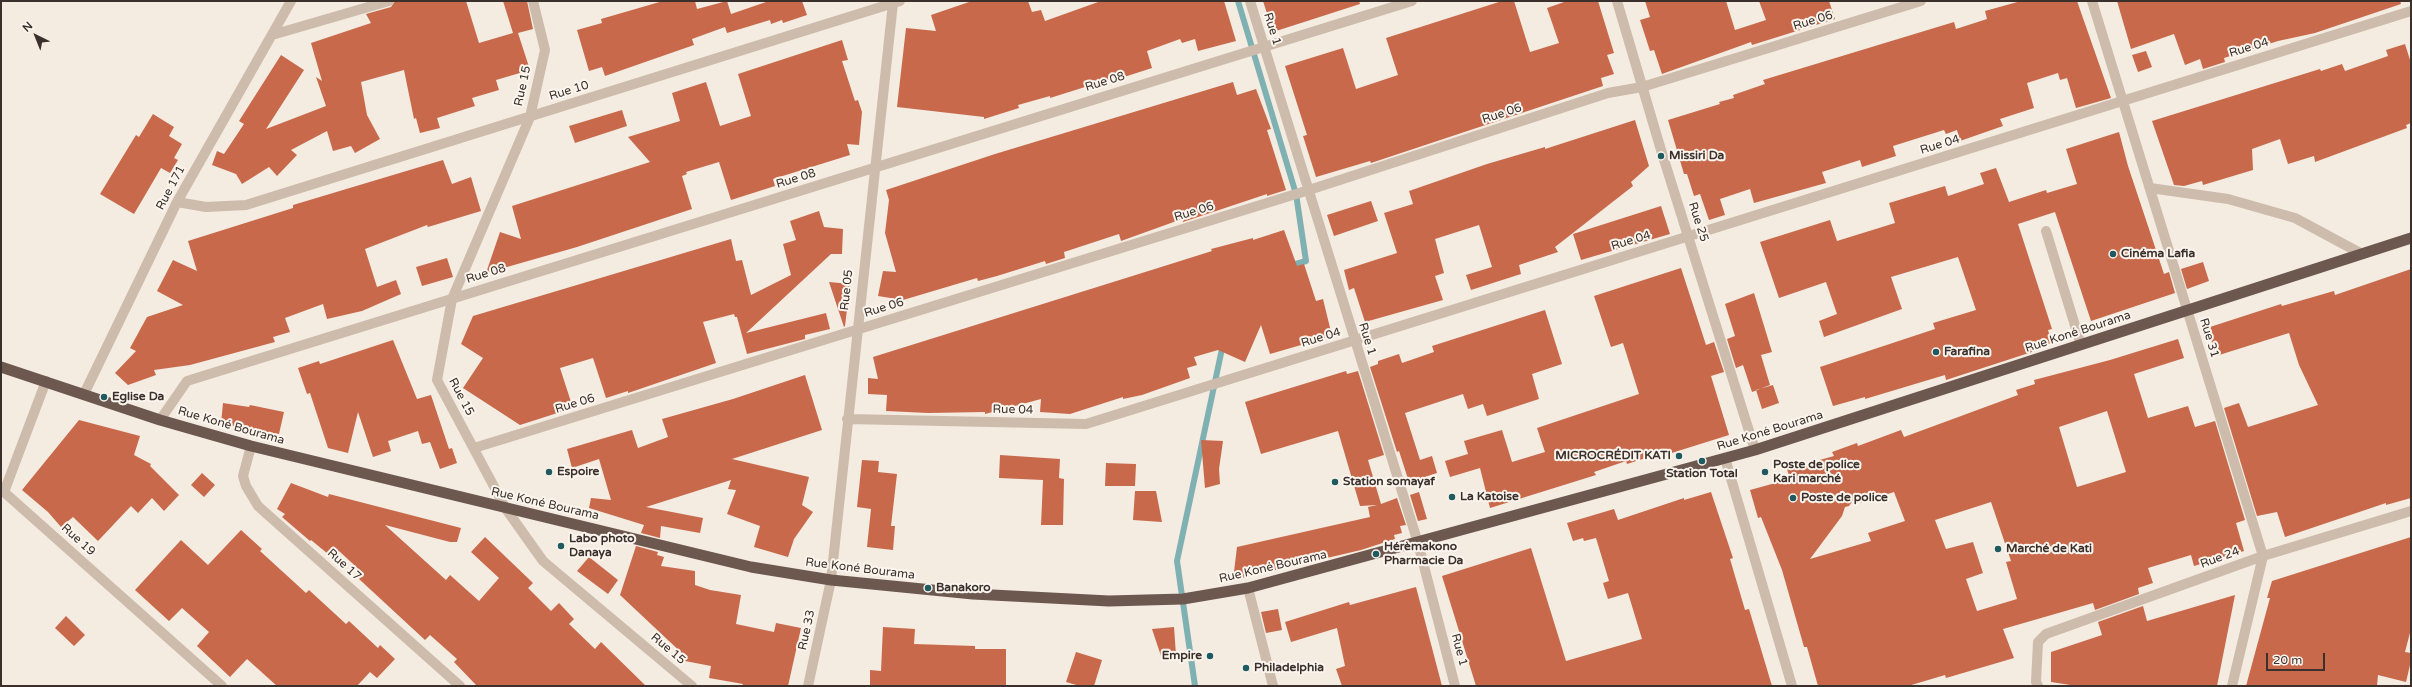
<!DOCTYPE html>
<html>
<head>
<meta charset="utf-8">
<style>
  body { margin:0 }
  #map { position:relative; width:2412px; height:687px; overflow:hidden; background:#f4ebe1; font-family:"Varela Round",sans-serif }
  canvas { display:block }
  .frame { position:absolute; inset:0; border:2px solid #3b302b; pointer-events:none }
  .north { position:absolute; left:16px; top:16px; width:40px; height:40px; -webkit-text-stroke:3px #fbf5ee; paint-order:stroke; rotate:317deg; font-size:11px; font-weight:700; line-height:16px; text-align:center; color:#3b302b }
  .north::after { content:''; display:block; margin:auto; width:14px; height:18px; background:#3b302b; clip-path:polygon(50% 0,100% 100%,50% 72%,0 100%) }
  .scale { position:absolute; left:2266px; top:653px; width:59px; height:18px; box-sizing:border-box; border:2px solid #3b302b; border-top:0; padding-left:5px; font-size:12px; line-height:14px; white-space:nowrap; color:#3b302b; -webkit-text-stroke:3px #fbf5ee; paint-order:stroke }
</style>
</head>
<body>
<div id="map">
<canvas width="2412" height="687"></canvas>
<div class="frame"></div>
<div class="north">N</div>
<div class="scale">20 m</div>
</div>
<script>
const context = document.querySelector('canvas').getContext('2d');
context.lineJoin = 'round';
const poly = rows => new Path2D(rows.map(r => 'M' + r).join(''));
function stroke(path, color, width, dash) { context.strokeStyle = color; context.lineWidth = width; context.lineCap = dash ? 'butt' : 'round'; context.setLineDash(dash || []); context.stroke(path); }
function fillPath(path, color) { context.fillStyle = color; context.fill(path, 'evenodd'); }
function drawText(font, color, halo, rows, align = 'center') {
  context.font = font + ' "Varela Round",sans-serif'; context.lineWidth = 4; context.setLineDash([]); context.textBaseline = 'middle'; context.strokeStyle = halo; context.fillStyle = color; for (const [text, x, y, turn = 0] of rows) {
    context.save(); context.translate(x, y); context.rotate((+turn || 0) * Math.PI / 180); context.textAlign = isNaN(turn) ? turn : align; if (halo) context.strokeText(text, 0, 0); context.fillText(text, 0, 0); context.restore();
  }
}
stroke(poly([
  [1238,1,1296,194,1306,261,1289,266],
  [1195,686,1177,561,1223,344]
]), '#7fb0b2', 6);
fillPath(poly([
  [395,1,466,1,479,43,513,33,503,1,527,1,533,29,518,33,530,70,496,80,499,90,472,98,475,106,437,118,440,128,420,133,416,118,414,119,404,70,361,82,367,115,380,139,355,153,351,146,333,151,327,131,291,150,297,155,277,176,269,167,242,184,236,174,212,165,217,151,224,154,244,124,239,121,281,55,304,70,266,129,326,106,316,77,322,81,311,43,371,23,366,14,391,7],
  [663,1,695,1,697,9,727,1,731,14,769,1,802,1,807,15,783,23,782,20,771,24,770,20,727,33,725,27,692,39,694,45,605,76,602,67,589,71,577,30,602,23,601,19],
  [972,1,1028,1,1032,12,1041,10,1045,21,1101,1,1224,1,1236,41,1198,51,1195,39,1182,43,1180,39,1147,51,1152,68,1121,78,1120,76,1050,98,1050,96,1018,105,1019,108,984,119,984,117,897,107,906,28,936,31,931,15],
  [1263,1,1359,1,1360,4,1273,32],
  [1502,1,1514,1,1530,52,1559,43,1547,8,1567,1,1598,1,1614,53,1607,55,1614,74,1601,78,1603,86,1371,163,1370,161,1316,177,1303,136,1307,135,1285,66,1343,48,1356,89,1398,75,1386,38],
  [1645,1,1726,1,1735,30,1766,20,1759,1,1829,1,1835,19,1752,45,1751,42,1662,74,1654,50,1650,51,1640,20,1650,17],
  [2021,1,2077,1,2111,98,2076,108,2067,78,2060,80,2058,73,2027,83,2034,108,2000,119,2003,126,1960,141,1957,130,1946,134,1944,130,1893,146,1896,156,1862,167,1860,160,1822,172,1826,183,1754,203,1750,189,1720,199,1725,215,1709,220,1700,194,1694,196,1687,174,1684,174,1668,120,1720,104,1719,102,1734,98,1733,95,1765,84,1763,80,1954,22,1956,29,1987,19,1985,11],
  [2117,1,2400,1,2401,4,2315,33,2278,41,2224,58,2225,62,2203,69,2200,59,2185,65,2174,34,2131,49],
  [842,40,848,60,842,61,855,101,858,100,862,112,859,145,847,144,850,155,773,179,775,186,731,200,719,162,686,172,687,174,682,176,692,209,577,247,486,273,500,232,521,239,512,206,650,162,628,137,680,121,672,93,706,82,720,126,751,116,738,74],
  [2405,44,2411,63,2411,123,2406,125,2407,128,2315,162,2314,156,2288,164,2280,139,2252,149,2253,170,2203,185,2202,181,2184,186,2174,185,2152,121,2320,69,2321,71,2342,64,2345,71,2388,56,2386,50],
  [2146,51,2152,67,2138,72,2132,55],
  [1233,82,1237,95,1256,89,1271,129,1267,130,1286,190,1267,196,1267,194,1183,222,1182,219,1121,241,1119,234,1064,252,1065,258,1046,264,1045,261,997,276,978,281,977,278,903,300,878,296,883,271,896,272,885,233,889,200,886,190,995,154],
  [622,110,627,126,575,143,569,126],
  [153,114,174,127,169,136,182,144,174,158,178,160,170,173,161,168,134,214,100,194,136,135,139,137],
  [1635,120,1649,166,1631,182,1633,186,1555,247,1558,252,1519,265,1521,274,1471,290,1466,275,1492,267,1479,225,1435,239,1444,273,1435,276,1443,300,1365,322,1354,288,1349,290,1344,270,1397,253,1384,213,1413,204,1409,191,1487,164,1545,147,1545,149],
  [2119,132,2128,166,2164,274,2169,272,2175,293,2091,321,2055,212,2018,224,2052,329,2048,330,2052,343,2034,348,2035,351,1946,380,1945,375,1865,399,1865,397,1833,406,1820,367,1935,329,1933,323,1976,310,1958,257,1891,277,1902,309,1824,337,1819,321,1837,314,1826,282,1779,298,1760,242,1830,220,1837,241,1895,223,1889,203,1945,186,1948,196,1984,184,1980,173,1996,168,2009,202,2046,190,2047,193,2077,184,2066,149],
  [443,160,452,184,471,177,481,211,428,227,427,225,365,249,377,287,396,280,401,294,362,311,327,319,323,304,285,318,290,332,273,337,275,342,190,365,154,370,156,375,128,385,115,373,136,351,130,348,147,317,183,305,157,291,173,260,197,271,188,241,293,208,293,205],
  [1371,201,1378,221,1334,236,1327,215],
  [1661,206,1670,234,1581,260,1573,234],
  [819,211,824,227,843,229,842,254,831,254,746,333,826,313,830,329,805,335,805,339,801,340,747,354,737,317,735,317,734,314,703,322,716,363,628,393,628,391,606,398,593,358,560,368,573,408,520,425,463,388,483,358,461,344,473,316,731,239,736,261,742,260,751,295,791,275,783,244,796,240,790,221],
  [1284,230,1297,266,1304,264,1316,301,1323,299,1332,336,1270,354,1261,325,1245,362,1218,350,1194,357,1197,365,1187,368,1190,378,1142,395,1123,399,1123,397,1070,414,1040,412,1041,399,985,414,985,412,928,413,886,411,887,395,868,394,868,378,878,379,873,357,1158,268,1212,251,1211,249,1253,238,1253,240],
  [447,258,453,277,422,286,416,267],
  [2203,262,2209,281,2187,289,2181,269],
  [1681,268,1706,345,1714,342,1724,372,1711,376,1729,435,1662,456,1661,453,1627,464,1626,461,1594,472,1596,475,1490,508,1480,468,1450,477,1445,461,1468,454,1464,441,1502,430,1512,462,1545,452,1537,428,1639,394,1623,343,1611,347,1594,296],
  [2411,269,2411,498,2386,505,2386,503,2285,537,2277,512,2257,516,2224,408,2239,403,2248,427,2318,405,2299,365,2289,333,2216,356,2210,335,2212,334,2210,327,2281,304,2282,306,2334,291,2335,295],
  [829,282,850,284,845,326,844,327],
  [1754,293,1772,352,1761,355,1770,385,1752,392,1743,365,1736,368,1727,339,1735,336,1725,304],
  [1545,310,1562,364,1532,374,1539,399,1487,416,1483,404,1468,409,1463,394,1405,413,1420,460,1432,456,1437,473,1409,482,1399,451,1397,452,1370,367,1378,364,1378,361,1399,354,1402,363,1434,352,1432,346],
  [2178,339,2184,358,2134,374,2148,418,2188,406,2195,427,2215,421,2245,520,2236,523,2244,551,2194,566,2191,555,2148,568,2153,583,2138,588,2139,594,2095,610,2093,603,2003,629,2014,658,1946,678,1945,675,1908,686,1818,686,1807,647,1804,647,1782,570,1761,517,1758,518,1750,490,1790,479,1787,469,1834,456,1832,452,1857,443,1858,446,1901,430,1904,437,2018,395,2016,390,2035,384,2034,380,2110,360],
  [2107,411,2126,472,2077,487,2059,427],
  [1894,492,1905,521,1868,533,1871,541,1810,559,1842,516,1845,507,1849,506,1857,495,1859,503],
  [1991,502,2011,561,2006,562,2017,599,1977,611,1966,579,1983,573,1973,542,1946,549,1935,520],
  [393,340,417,399,431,395,449,449,452,448,457,463,440,469,430,442,422,444,418,431,388,441,391,451,373,457,358,412,348,453,328,448,310,393,307,394,298,368,319,361,320,364],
  [1346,371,1347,374,1358,371,1384,455,1368,460,1381,504,1397,498,1406,525,1400,526,1402,533,1394,535,1395,539,1361,550,1233,580,1237,547,1370,517,1368,507,1377,505,1360,506,1338,431,1261,454,1245,402],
  [805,375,822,430,732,459,809,477,802,505,813,512,794,539,788,557,754,547,760,526,727,514,736,490,728,489,731,480,646,507,703,518,700,533,661,526,660,538,641,533,644,525,589,508,591,498,611,500,599,459,572,468,567,449,632,430,638,448,668,437,662,419,733,399],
  [1773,385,1779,403,1762,409,1756,390],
  [223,403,249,407,250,405,284,412,279,434,221,424],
  [79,420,140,436,134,455,151,464,150,466,179,495,164,511,152,498,138,513,131,506,98,541,73,517,61,527,48,512,22,490],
  [1201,440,1223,441,1219,469,1220,484,1205,488],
  [1000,455,1060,459,1059,478,1064,479,1063,525,1041,525,1043,480,999,478],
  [862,460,879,461,878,472,897,474,891,526,895,526,893,550,867,547,871,509,857,507],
  [1106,463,1136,464,1135,486,1105,486],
  [202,473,215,485,204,497,191,485],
  [291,483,328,497,329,494,461,528,457,542,450,542,385,525,446,580,450,575,479,601,499,578,471,552,485,537,533,583,528,588,551,611,559,603,574,619,569,624,595,649,601,642,646,686,477,686,454,662,457,659,430,635,425,640,359,579,364,574,339,551,333,558,311,540,310,541,282,517,285,514,277,509],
  [1135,491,1156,491,1162,522,1133,520],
  [1419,492,1427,519,1418,521,1410,495],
  [1711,492,1733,558,1730,559,1745,610,1749,609,1772,686,1476,686,1442,576,1531,548,1566,661,1642,639,1628,593,1608,599,1603,583,1609,581,1596,538,1584,541,1583,538,1573,541,1567,523,1614,509,1618,520,1684,498,1684,500],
  [241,530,262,549,260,551,306,593,309,590,346,624,349,621,378,648,380,645,395,659,377,678,370,672,357,686,277,686,247,659,230,677,197,646,209,632,182,608,169,621,135,590,181,540,208,565],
  [2411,537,2411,629,2405,652,2411,653,2411,661,2406,682,2378,675,2377,686,2246,686,2270,598,2267,598,2272,581],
  [636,546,658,552,657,555,664,557,661,566,695,571,695,585,710,590,741,595,736,624,774,632,776,623,801,628,788,686,742,686,743,684,709,678,711,666,685,661,686,657,620,595],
  [589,557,618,580,608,594,577,571],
  [1416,587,1442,686,1342,686,1336,669,1345,666,1337,628,1291,642,1285,622,1349,602,1350,605],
  [2235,595,2217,686,2077,686,2051,682,2051,652,2102,635,2098,622,2143,606,2147,621],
  [1278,609,1282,630,1266,633,1261,612],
  [66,616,85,635,74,646,55,628],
  [883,627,915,629,914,644,975,646,975,649,1006,649,1006,686,870,686,870,670,881,671],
  [1174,627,1176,655,1161,656,1152,629],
  [1076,652,1102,660,1094,686,1080,686,1066,682]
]), '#c8694b');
stroke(poly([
  [2150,188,2228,199,2295,218,2362,254],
  [2046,231,2081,345],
  [1248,588,1273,686]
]), '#cdbbac', 10);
stroke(poly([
  [533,1,545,50,530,117,452,299,437,380,506,509,543,561,692,686],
  [1250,1,1418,543,1455,686],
  [2092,1,2263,556,2232,686],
  [272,35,389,1],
  [177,202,206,207,246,205,900,1],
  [46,381,4,492,222,686],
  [84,394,177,202,291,1],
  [847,419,1086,424,2411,11],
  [160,420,187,381,1412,1],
  [251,446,243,476,246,486,258,506,460,686],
  [474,448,1309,190,1608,93,1642,87,1921,1],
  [1725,458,1792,686],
  [808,686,831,580,893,3],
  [2038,686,2036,682,2038,642,2046,634,2263,556,2411,511]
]), '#cdbbac', 10);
stroke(poly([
  [1617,1,1661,150,1755,450]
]), '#cdbbac', 10);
stroke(poly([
  [1,367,160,420,251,446,751,567,831,580,973,594,1109,601,1183,599,1248,588,1755,450,2411,238]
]), '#6c584f', 11);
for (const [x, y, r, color] of [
  [1661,156,4,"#1f5a5e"],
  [2113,254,4,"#1f5a5e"],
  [1936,352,4,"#1f5a5e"],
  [104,397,4,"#1f5a5e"],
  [1679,456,4,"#1f5a5e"],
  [1702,461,4,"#1f5a5e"],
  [549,472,4,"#1f5a5e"],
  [1765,472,4,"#1f5a5e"],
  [1335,482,4,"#1f5a5e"],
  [1452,497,4,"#1f5a5e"],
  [1793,498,4,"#1f5a5e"],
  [561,546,4,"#1f5a5e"],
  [1998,549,4,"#1f5a5e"],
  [1376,554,4,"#1f5a5e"],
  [928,588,4,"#1f5a5e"],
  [1210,656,4,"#1f5a5e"],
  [1246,668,4,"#1f5a5e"]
]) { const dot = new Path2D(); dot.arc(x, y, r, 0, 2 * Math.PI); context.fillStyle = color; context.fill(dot); stroke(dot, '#fbf5ee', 1.5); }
drawText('12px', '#3b302b', '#fbf5ee', [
  ["Rue 06",1813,21,-17],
  ["Rue 1",1272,29,73],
  ["Rue 04",2249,48,-17],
  ["Rue 08",1105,82,-17],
  ["Rue 15",523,86,-78],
  ["Rue 10",569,91,-17],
  ["Rue 06",1502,114,-18],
  ["Rue 04",1940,145,-17],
  ["Rue 08",796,179,-17],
  ["Rue 171",171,188,-62],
  ["Rue 06",1194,212,-17],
  ["Rue 25",1698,222,72],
  ["Rue 04",1631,241,-17],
  ["Rue 08",486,274,-17],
  ["Rue 05",847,290,-84],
  ["Rue 06",884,308,-17],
  ["Rue Koné Bourama",2078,332,-18],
  ["Rue 04",1321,338,-17],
  ["Rue 31",2209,338,73],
  ["Rue 1",1367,339,73],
  ["Rue 15",461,397,62],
  ["Rue 06",575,404,-17],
  ["Rue 04",1013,410,1],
  ["Rue Koné Bourama",231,426,16],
  ["Rue Koné Bourama",1770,431,-17],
  ["Rue Koné Bourama",545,504,13],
  ["Rue 19",78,540,42],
  ["Rue 24",2220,558,-20],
  ["Rue 17",344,565,42],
  ["Rue Koné Bourama",1273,567,-13],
  ["Rue Koné Bourama",860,569,7],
  ["Rue 33",807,630,-78],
  ["Rue 15",668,649,40],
  ["Rue 1",1459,650,75]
]);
drawText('bold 12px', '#3b302b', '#fbf5ee', [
  ["Missiri Da",1669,156],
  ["Cinéma Lafia",2121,254],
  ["Farafina",1944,352],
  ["Eglise Da",112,397],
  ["MICROCRÉDIT KATI",1671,456,"right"],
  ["Poste de police",1773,465],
  ["Kari marché",1773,479],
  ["Espoire",557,472],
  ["Station Total",1702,474,"center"],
  ["Station somayaf",1343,482],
  ["La Katoise",1460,497],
  ["Poste de police",1801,498],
  ["Labo photo",569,539],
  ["Danaya",569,553],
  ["Hérèmakono",1384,547],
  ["Pharmacie Da",1384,561],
  ["Marché de Kati",2006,549],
  ["Banakoro",936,588],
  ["Empire",1202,656,"right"],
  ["Philadelphia",1254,668]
], 'left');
</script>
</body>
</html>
